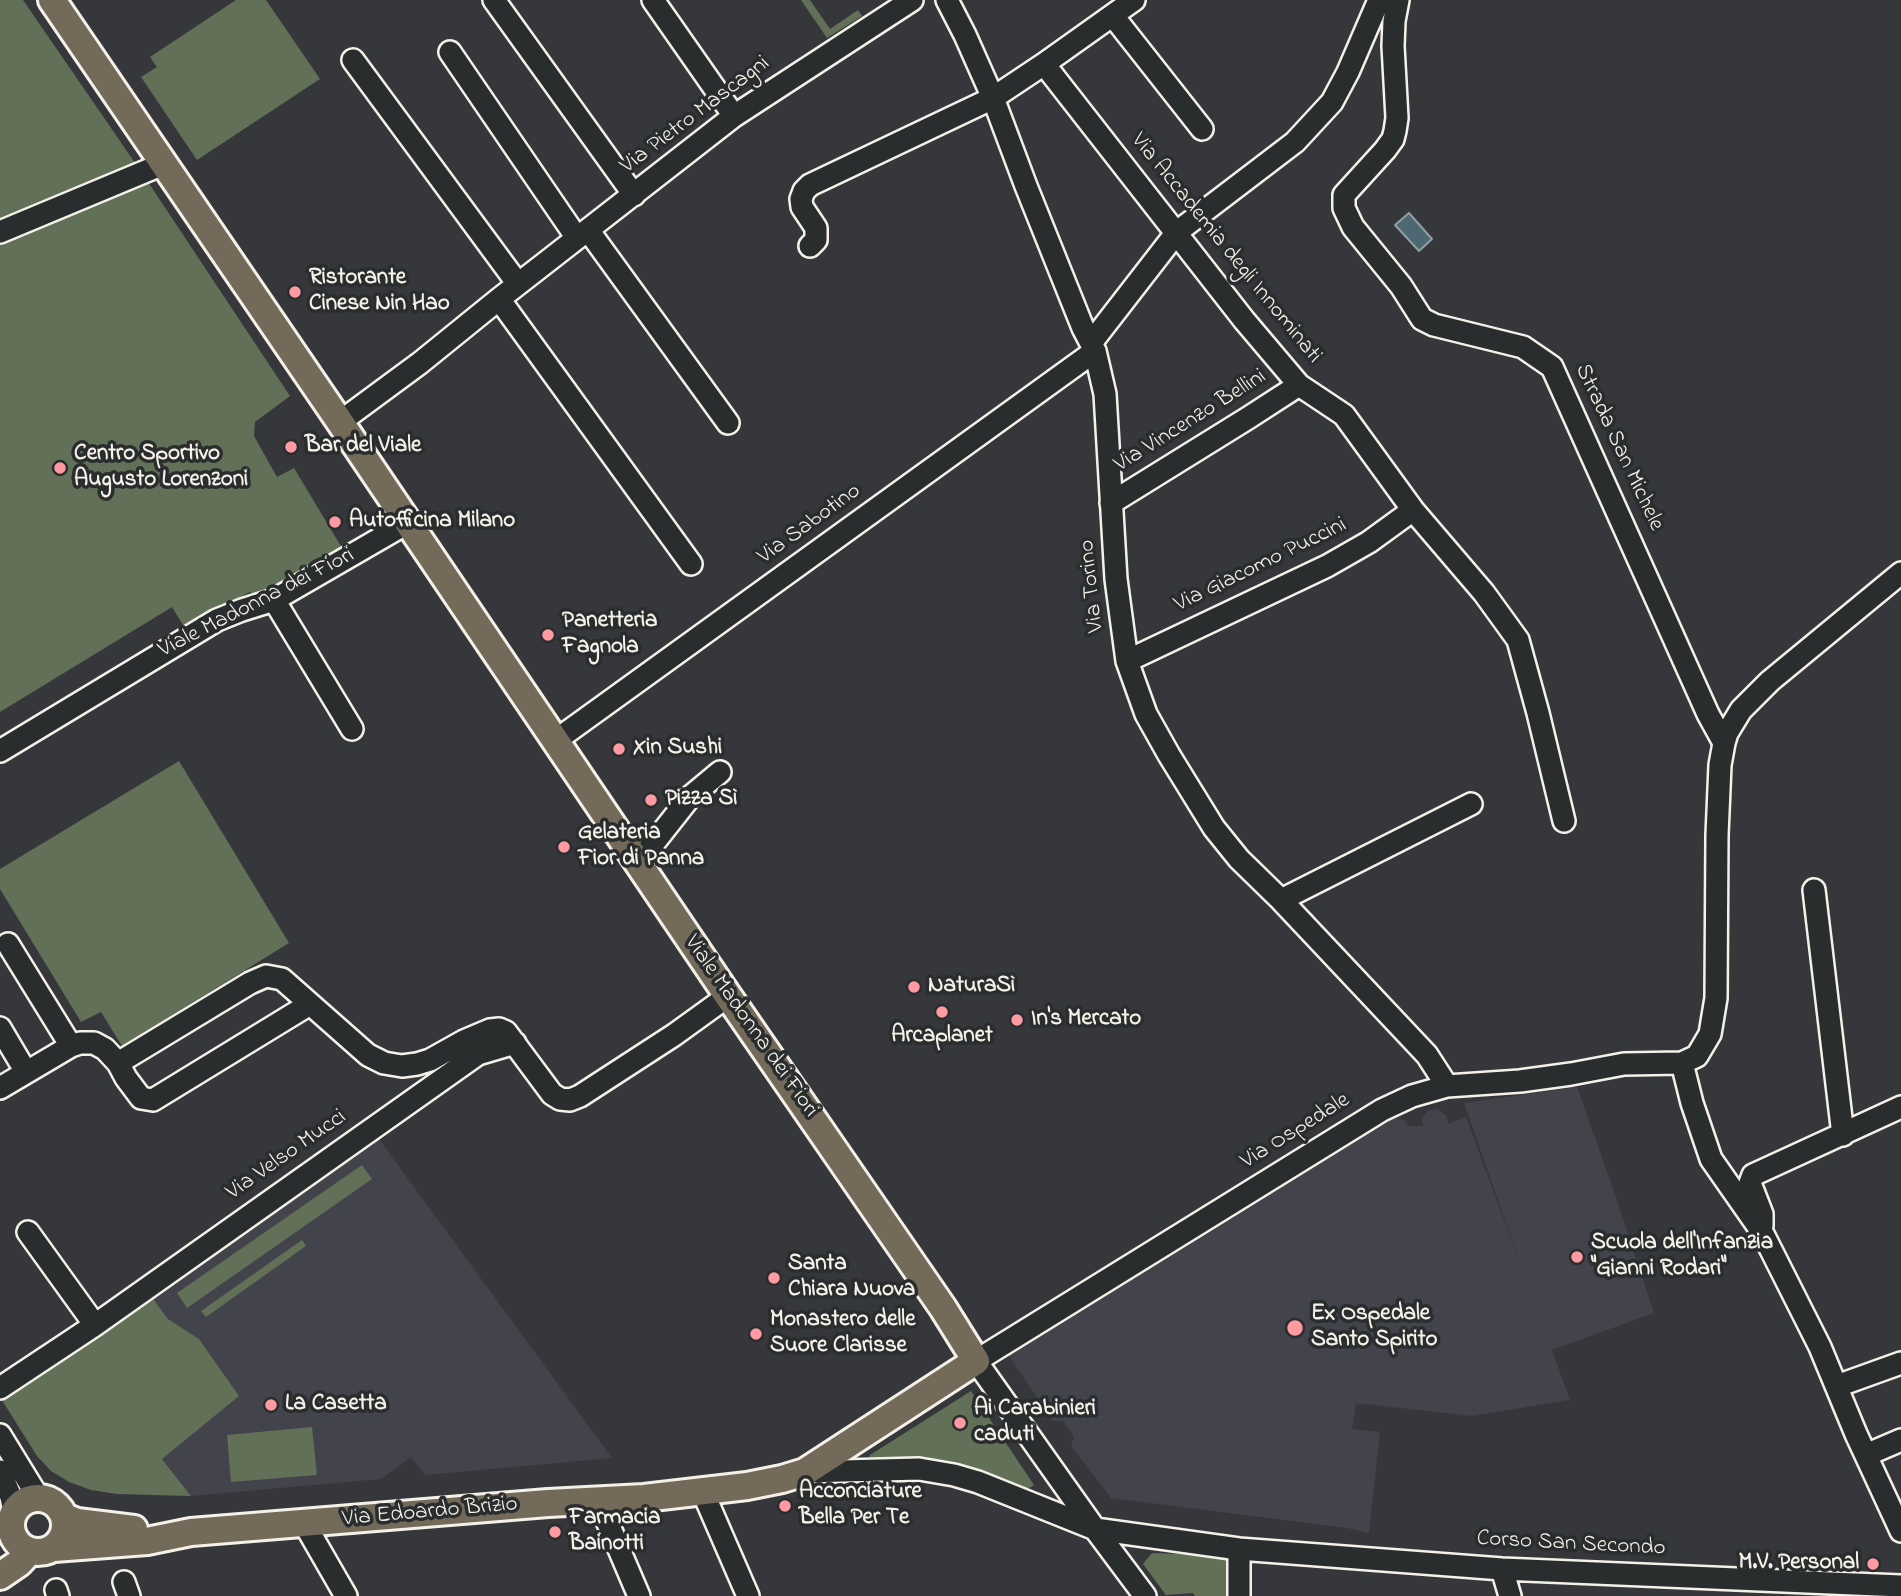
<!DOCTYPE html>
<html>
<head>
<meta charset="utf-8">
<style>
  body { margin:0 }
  canvas { display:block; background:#35373b }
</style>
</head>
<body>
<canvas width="1901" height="1596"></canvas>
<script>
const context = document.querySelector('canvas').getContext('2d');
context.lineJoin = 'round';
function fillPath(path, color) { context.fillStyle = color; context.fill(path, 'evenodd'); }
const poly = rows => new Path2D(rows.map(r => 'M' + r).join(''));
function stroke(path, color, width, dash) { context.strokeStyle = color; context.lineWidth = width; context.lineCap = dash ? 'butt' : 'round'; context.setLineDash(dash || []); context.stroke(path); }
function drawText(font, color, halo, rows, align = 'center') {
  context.font = font + ' "Indie Flower",sans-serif'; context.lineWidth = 7; context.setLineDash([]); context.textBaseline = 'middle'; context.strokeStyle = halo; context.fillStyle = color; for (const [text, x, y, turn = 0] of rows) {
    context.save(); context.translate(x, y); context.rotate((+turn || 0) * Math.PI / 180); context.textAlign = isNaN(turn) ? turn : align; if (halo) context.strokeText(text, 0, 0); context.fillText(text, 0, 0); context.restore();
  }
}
fillPath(poly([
  [1577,1087,1617,1200,1654,1313,1552,1350,1570,1400,1472,1416,1356,1403,1352,1429,1380,1432,1369,1533,1347,1528,1111,1498,1071,1446,1074,1437,1063,1421,1053,1421,1007,1353,1392,1116,1406,1121,1408,1126,1423,1126,1422,1118,1429,1110,1437,1109,1446,1115,1448,1124,1466,1117,1522,1269,1464,1103],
  [376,1135,612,1458,425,1475,411,1457,381,1479,191,1496,77,1347]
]), '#42434b');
fillPath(poly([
  [0,0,23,0,142,173,290,396,255,422,254,436,277,477,294,468,342,548,258,598,250,592,183,625,172,607,0,712],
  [236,0,266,0,320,79,197,160,141,77,157,67,150,57],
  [801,0,810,0,830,29,858,10,862,16,827,38],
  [179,761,289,943,122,1046,101,1012,81,1022,0,889,0,869],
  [362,1165,372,1179,187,1308,177,1293],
  [302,1240,306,1246,206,1317,201,1311],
  [150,1295,168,1319,199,1339,239,1396,162,1459,191,1496,117,1494,91,1490,69,1482,51,1471,37,1456,0,1397],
  [971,1391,1034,1485,1025,1491,980,1469,952,1462,900,1457,869,1458,870,1455],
  [312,1427,317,1475,231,1482,227,1435],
  [1152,1553,1233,1556,1233,1596,1195,1596,1193,1593,1166,1595,1143,1564]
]), '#617057');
const water = poly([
  [1409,213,1432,239,1419,251,1395,225,1409,213]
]);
fillPath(water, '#4e6873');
stroke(water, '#909fa2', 2);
const minor = poly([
  [494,0,634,195],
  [653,0,734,116],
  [947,0,965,35,993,98,1026,186,1083,328,1095,351,1105,394,1116,579,1127,661,1146,714,1169,755,1214,828,1239,859,1281,900,1427,1055,1447,1086],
  [1134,0,1044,64,1244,320,1299,385,1344,415,1413,510,1484,593,1518,640,1538,713,1564,821],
  [1398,0,1394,21,1393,46,1397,118,1395,131,1393,139,1385,150,1344,195,1344,208,1353,227,1401,286,1422,319,1434,325,1523,347,1552,367,1708,714,1724,743],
  [1113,16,1202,129],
  [450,52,577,238],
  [353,60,518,284],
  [588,230,728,423],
  [0,232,163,164],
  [810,246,816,240,816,228,802,207,801,199,804,191,810,185,993,98,1044,64],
  [499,299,691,564],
  [1091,343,1177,232,1295,142,1332,102,1348,72,1379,0],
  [340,422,420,363,499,299,734,116,912,0],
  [1111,503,1248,418,1299,385],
  [274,600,352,729],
  [1127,661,1327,566,1369,542,1413,510],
  [555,741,1095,351],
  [0,751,217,620,242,610,274,600,407,523],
  [637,862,653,844,690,797,720,772],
  [1814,890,1843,1135],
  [1281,900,1471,804],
  [8,944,71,1046],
  [0,1028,26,1072],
  [118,1063,250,983,266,976,282,979,368,1055,384,1063,402,1066,417,1064,430,1060,464,1041,490,1030,499,1029,506,1032,552,1094,560,1099,570,1100,580,1096,674,1035,728,996],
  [1682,1063,1692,1103,1711,1159,1762,1232,1820,1347,1856,1434,1901,1531],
  [0,1088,71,1046,80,1043,94,1043,105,1049,118,1063,126,1078,141,1098,153,1100,310,1004],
  [1762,1226,1762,1214,1750,1183,1753,1175,1901,1107],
  [28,1232,95,1325],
  [1837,1386,1901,1363],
  [0,1388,95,1325,471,1059,478,1054,515,1043],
  [0,1435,38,1497],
  [1866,1455,1901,1440],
  [0,1471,11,1497,14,1511],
  [805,1472,919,1469,954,1475,978,1482,1095,1529,1239,1549,1502,1569,1901,1586],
  [702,1490,748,1596],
  [598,1500,639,1596],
  [304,1523,346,1596],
  [1239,1549,1239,1596],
  [1502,1569,1510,1596],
  [124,1582,129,1596],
  [56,1590,58,1596],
  [1145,1596,1095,1529,976,1361,1382,1110,1412,1096,1447,1086,1520,1081,1571,1074,1624,1064,1682,1063,1697,1056,1710,1034,1716,998,1717,835,1720,765,1724,743,1727,733,1741,710,1770,681,1901,573]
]);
const major = poly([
  [52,0,340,422,728,996,943,1308,976,1361,805,1472,782,1479,747,1486,644,1498,548,1503,191,1532,147,1541,54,1548],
  '11 1525a27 27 0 1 1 54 0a27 27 0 1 1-54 0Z',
  [65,1517,77,1522,134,1529],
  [0,1576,19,1563,30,1551]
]);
stroke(minor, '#f4f1e8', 26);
stroke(major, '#f4f1e8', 32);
stroke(minor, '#2a2d2e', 21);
stroke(major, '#746a5a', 26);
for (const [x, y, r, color] of [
  [295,292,7,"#ff9aa2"],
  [291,447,7,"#ff9aa2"],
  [60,468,7,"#ff9aa2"],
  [335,522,7,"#ff9aa2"],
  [548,635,7,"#ff9aa2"],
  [619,749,7,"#ff9aa2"],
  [651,800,7,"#ff9aa2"],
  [564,847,7,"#ff9aa2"],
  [914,987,7,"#ff9aa2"],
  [942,1012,7,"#ff9aa2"],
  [1017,1020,7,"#ff9aa2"],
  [1577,1257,7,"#ff9aa2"],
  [774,1278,7,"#ff9aa2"],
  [1295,1328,9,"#ff9aa2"],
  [756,1334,7,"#ff9aa2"],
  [271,1405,7,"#ff9aa2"],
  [960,1423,7,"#ff9aa2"],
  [785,1506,7,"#ff9aa2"],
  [555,1532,7,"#ff9aa2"],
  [1873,1564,7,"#ff9aa2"]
]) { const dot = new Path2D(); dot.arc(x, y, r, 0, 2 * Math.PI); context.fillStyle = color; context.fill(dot); stroke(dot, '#2a2d2e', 2.5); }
drawText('23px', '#f4f1e8', '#2a2d2e', [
  ["Via Pietro Mascagni",696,116,-37],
  ["Via Accademia degli Innominati",1225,249,51],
  ["Via Vincenzo Bellini",1191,422,-32],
  ["Strada San Michele",1618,448,65],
  ["Via Sabotino",810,525,-36],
  ["Via Giacomo Puccini",1261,566,-26],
  ["Via Torino",1093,586,-96],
  ["Viale Madonna dei Fiori",257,604,-27],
  ["Viale Madonna dei Fiori",750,1027,55],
  ["Via Ospedale",1296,1132,-32],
  ["Via Velso Mucci",287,1156,-35],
  ["Via Edoardo Brizio",430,1513,-5],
  ["Corso San Secondo",1571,1545,3]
]);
drawText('bold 23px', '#f4f1e8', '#2a2d2e', [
  ["Ristorante",309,279],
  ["Cinese Nin Hao",309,305],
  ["Bar del Viale",305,447],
  ["Centro Sportivo",74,455],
  ["Augusto Lorenzoni",74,481],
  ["Autofficina Milano",349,522],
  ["Panetteria",562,622],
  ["Fagnola",562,648],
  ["Xin Sushi",633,749],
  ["Pizza Sì",665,800],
  ["Gelateria",578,834],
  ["Fior di Panna",578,860],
  ["NaturaSì",928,987],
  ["In's Mercato",1031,1020],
  ["Arcaplanet",942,1037,"center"],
  ["Scuola dell'Infanzia",1591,1244],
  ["\"Gianni Rodari\"",1591,1270],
  ["Santa",788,1265],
  ["Chiara Nuova",788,1291],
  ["Ex Ospedale",1311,1315],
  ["Santo Spirito",1311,1341],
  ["Monastero delle",770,1321],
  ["Suore Clarisse",770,1347],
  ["La Casetta",285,1405],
  ["Ai Carabinieri",974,1410],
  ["caduti",974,1436],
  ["Acconciature",799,1493],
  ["Bella Per Te",799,1519],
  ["Farmacia",569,1519],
  ["Bainotti",569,1545],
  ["M.V. Personal",1859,1564,"right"]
], 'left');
</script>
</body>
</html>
